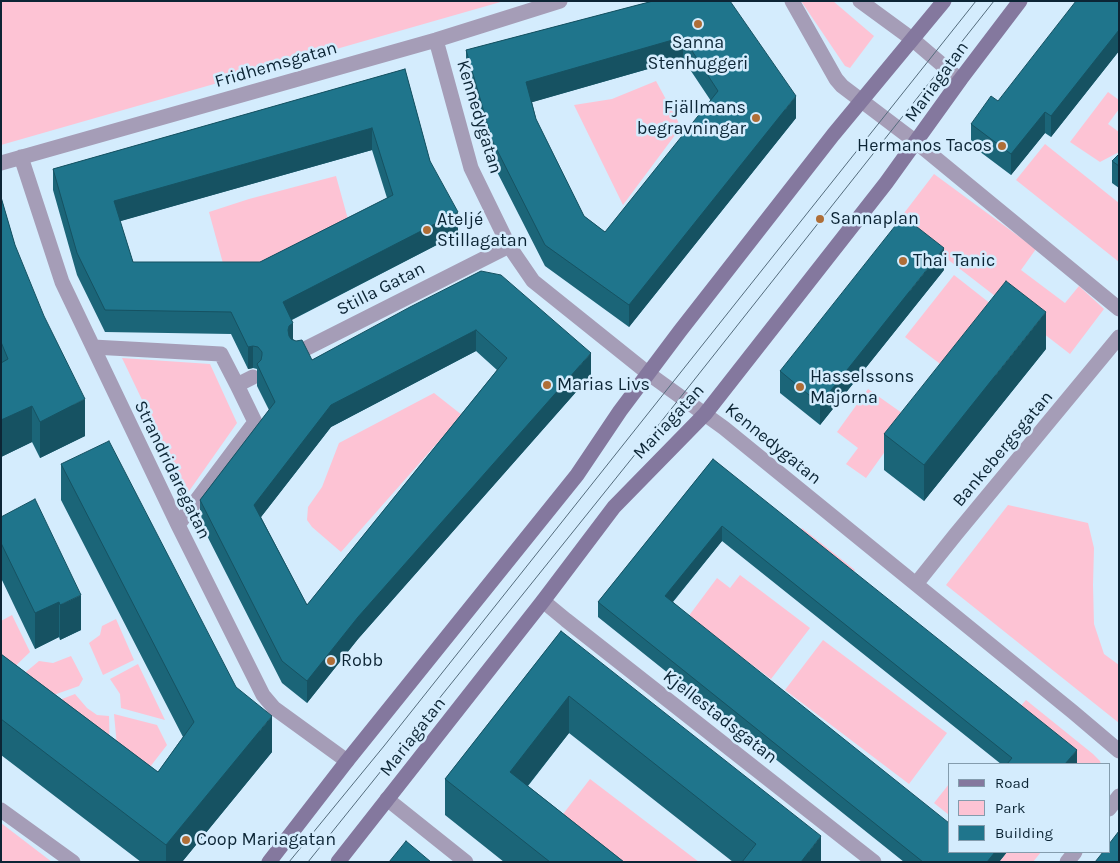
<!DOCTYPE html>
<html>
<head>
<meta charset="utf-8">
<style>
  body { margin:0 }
  #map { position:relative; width:1120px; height:863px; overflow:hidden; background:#d4ecfd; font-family:Karla,sans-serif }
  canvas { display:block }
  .frame { position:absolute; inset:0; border:2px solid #0c2535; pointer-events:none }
  .legend { position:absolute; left:948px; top:763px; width:162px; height:90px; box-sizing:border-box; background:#d4ecfd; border:1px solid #849cad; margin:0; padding:6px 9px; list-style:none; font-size:15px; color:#0c2535 }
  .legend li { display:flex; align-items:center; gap:10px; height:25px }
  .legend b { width:25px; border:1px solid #849cad }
</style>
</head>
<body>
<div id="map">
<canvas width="1120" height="863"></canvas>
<div class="frame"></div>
<ul class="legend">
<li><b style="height:6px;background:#84789e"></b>Road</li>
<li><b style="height:14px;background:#fdc3d4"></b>Park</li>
<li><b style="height:14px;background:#1f758c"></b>Building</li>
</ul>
</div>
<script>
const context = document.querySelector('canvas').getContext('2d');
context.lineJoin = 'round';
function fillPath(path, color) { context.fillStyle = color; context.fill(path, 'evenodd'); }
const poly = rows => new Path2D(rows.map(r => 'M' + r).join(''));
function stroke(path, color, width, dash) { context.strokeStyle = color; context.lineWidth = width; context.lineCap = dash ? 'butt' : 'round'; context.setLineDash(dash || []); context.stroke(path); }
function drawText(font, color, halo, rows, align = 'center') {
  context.font = font + ' Karla,sans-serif'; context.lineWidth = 5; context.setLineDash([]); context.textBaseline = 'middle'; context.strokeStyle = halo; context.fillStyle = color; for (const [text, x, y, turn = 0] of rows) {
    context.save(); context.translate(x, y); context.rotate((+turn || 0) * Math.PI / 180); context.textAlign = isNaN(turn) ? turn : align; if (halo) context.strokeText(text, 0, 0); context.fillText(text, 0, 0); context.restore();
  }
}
fillPath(poly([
  [1,1,504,1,1,145],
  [801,1,833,1,874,36,850,68,845,66],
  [656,81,681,127,623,205,574,105,612,99],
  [1108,92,1119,100,1119,109,1108,124,1119,132,1119,152,1100,162,1070,142],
  [1045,144,1119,203,1119,262,1016,180],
  [934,174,1036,249,1021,270,1065,303,1079,286,1104,309,1070,354,898,221],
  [336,176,349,223,267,263,224,267,209,212,249,199],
  [954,275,996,308,948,370,905,337],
  [122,358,210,364,237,423,187,494],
  [868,389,909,418,866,478,846,464,858,448,837,432],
  [434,393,462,415,341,552,312,527,307,520,308,507,322,487,339,443],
  [1008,505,1088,523,1094,548,1093,585,1094,624,1104,654,1119,665,1119,723,946,585],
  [802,528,855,570,846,581,793,539],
  [740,575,810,628,771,679,688,617,717,578,730,588],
  [12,615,30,652,4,677,1,661,1,621],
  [116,619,134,660,103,675,89,643,100,635,102,626],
  [823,640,947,733,909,784,785,690],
  [71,656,83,679,79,686,31,703,8,687,39,661,53,663],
  [138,664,165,720,121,708,120,694,110,679],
  [75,694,87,708,97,715,109,716,110,760,39,708],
  [1026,700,1093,754,1100,761,1101,764,1076,764,1013,715],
  [114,714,157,725,167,745,143,776,118,757],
  [590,779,699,862,610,862,557,822],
  [949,784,949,815,934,803],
  [1,823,52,862,1,862],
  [1007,852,1041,852,1033,862,999,862]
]), '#fdc3d4');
stroke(poly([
  [792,1,836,79,842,86,916,142,1119,309],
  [860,1,912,39,960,80],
  [436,40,471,168,509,246,533,281,649,374,724,428,1073,712,1119,751],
  [21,157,62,282,178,525,263,695,274,708,347,761],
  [1,163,436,40,560,1],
  [93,347,221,354,237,385,255,422,178,525],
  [297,353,509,246],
  [237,385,253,377],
  [916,584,956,534,1119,337],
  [543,601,566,620,874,862],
  [387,799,466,862],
  [1109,809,1119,796],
  [1,810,73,862],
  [1067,862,1075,852]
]), '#a59db7', 15);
stroke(poly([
  [269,862,347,761,577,475,620,411,680,331,833,135,944,1],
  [338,862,543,601,614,507,705,414,734,377,886,183,960,80,1020,1]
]), '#84789e', 15);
stroke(poly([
  [289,862,384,746,700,348,976,1],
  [308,862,649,437,994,1]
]), '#546c7d', 1);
fillPath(poly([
  [653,1,796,118,629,327,545,266,492,162,466,72,466,50],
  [683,59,711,101,605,232,584,216,536,119,532,102],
  [1119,1,1119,51,1051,137,1045,133,1011,175,971,145,971,124],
  [405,69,430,161,458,234,292,320,293,339,312,360,481,271,591,375,358,639,307,703,282,683,200,522,200,500,269,410,257,386,257,369,253,368,248,369,231,334,105,332,77,275,53,190,53,169],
  [372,150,387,198,260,262,133,262,120,221],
  [476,351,497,370,307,605,261,517,331,427],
  [1119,154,1119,188,1112,183,1112,161],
  [1,197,15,245,85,436,40,458,32,442,1,457],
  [944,270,820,425,780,393,780,371],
  [1046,349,924,501,884,470,884,434],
  [713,459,1077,764,1001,764,722,541,673,602,949,852,1007,852,999,862,904,862,598,617,598,602],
  [61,464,236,687,272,752,182,862,141,862,1,755,1,654,158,772,183,737,61,500],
  [1,517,81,630,60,640,59,637,35,649,1,578],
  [561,631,821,862,733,862,569,733,528,786,624,862,504,862,445,815,445,779]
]), '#1b6578');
fillPath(poly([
  [1119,30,1119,51,1051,137,1051,116],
  [683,37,683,59,526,104,526,82],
  [796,96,796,118,629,327,629,305],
  [1045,112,1045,133,1011,175,1011,154],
  [372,128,372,150,114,223,114,201],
  [458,212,458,234,283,324,283,302],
  [944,248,944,270,820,425,820,404],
  [1046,312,1046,349,924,501,924,465],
  [293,323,293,344,289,347,288,330,289,326],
  [476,330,476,351,331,427,254,526,254,505,331,405],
  [253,346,253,368,248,369,248,347],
  [591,353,591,375,358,639,307,703,307,681,358,617],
  [85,399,85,436,40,458,40,422],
  [32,406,32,442,1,457,1,420],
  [722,526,722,541,665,611,665,596],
  [81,595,81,630,60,640,60,605],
  [59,602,59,637,35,649,35,613],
  [569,696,569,733,510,808,510,772],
  [272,716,272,752,182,862,166,862,166,845],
  [1077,750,1077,764,1065,764],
  [821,836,821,862,801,862],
  [995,852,1007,852,999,862,987,862]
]), '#165262');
const building = poly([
  [653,1,730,1,796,96,629,305,545,245,492,140,466,50,653,1],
  [683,37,718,91,605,232,584,216,536,119,526,82,683,37],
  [1076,1,1119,1,1119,30,1051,116,1045,112,1011,154,971,124,991,96,998,101,1076,1],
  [405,69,430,161,458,212,283,302,293,323,289,326,288,330,289,336,291,339,296,341,302,340,312,360,410,307,481,271,501,275,591,353,358,617,307,681,282,661,200,500,275,402,257,364,261,360,262,355,262,352,258,347,253,346,248,347,231,312,105,310,77,253,53,169,405,69],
  [372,128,393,195,260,262,133,262,114,201,372,128],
  [476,330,507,358,307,605,254,505,331,405,476,330],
  [1119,154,1119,166,1112,161,1119,154],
  [1,197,15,245,44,316,85,399,40,422,32,406,1,420,1,363,8,359,1,342,1,197],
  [903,216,944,248,820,404,780,371,903,216],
  [1006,281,1046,312,924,465,884,434,1006,281],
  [109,441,236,687,272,716,166,845,1,719,1,654,158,772,194,722,61,464,109,441],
  [713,459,1077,750,1065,764,1007,764,1012,758,722,526,665,596,949,823,949,852,995,852,987,862,923,862,598,602,713,459],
  [35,499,81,595,60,605,59,602,35,613,1,543,1,517,35,499],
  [561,631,821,836,801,862,742,862,756,844,569,696,510,772,624,862,550,862,445,779,561,631],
  [1119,831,1119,862,1095,862,1103,852,1109,852,1109,844,1119,831],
  [406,841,431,862,389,862,406,841]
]);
fillPath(building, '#1f758c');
stroke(building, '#165262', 1);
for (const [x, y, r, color] of [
  [698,24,5,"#af6e37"],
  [756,118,5,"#af6e37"],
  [1002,146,5,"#af6e37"],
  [820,219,5,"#af6e37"],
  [427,230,5,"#af6e37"],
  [903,261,5,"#af6e37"],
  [547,385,5,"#af6e37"],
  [800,387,5,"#af6e37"],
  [331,661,5,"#af6e37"],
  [186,840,5,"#af6e37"]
]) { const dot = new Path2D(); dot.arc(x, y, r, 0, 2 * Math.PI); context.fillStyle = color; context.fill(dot); stroke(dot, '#d4ecfd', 2); }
drawText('18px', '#0c2535', '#d4ecfd', [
  ["Sanna",698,43,"center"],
  ["Stenhuggeri",698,64,"center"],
  ["Fjällmans",746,108,"right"],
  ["begravningar",746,129,"right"],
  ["Hermanos Tacos",992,146,"right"],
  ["Sannaplan",830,219],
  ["Ateljé",437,220],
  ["Stillagatan",437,241],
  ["Thai Tanic",913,261],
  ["Hasselssons",810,377],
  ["Majorna",810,398],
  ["Marias Livs",557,385],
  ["Robb",341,661],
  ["Coop Mariagatan",196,840]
], 'left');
drawText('18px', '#0c2535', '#d4ecfd', [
  ["Fridhemsgatan",276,65,-16],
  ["Mariagatan",937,82,-54],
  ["Kennedygatan",479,117,73],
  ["Stilla Gatan",381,289,-27],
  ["Mariagatan",669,422,-47],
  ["Kennedygatan",773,444,39],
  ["Bankebergsgatan",1003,449,-50],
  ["Strandridaregatan",172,470,64],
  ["Kjellestadsgatan",720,717,38],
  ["Mariagatan",413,737,-52]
]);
</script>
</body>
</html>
